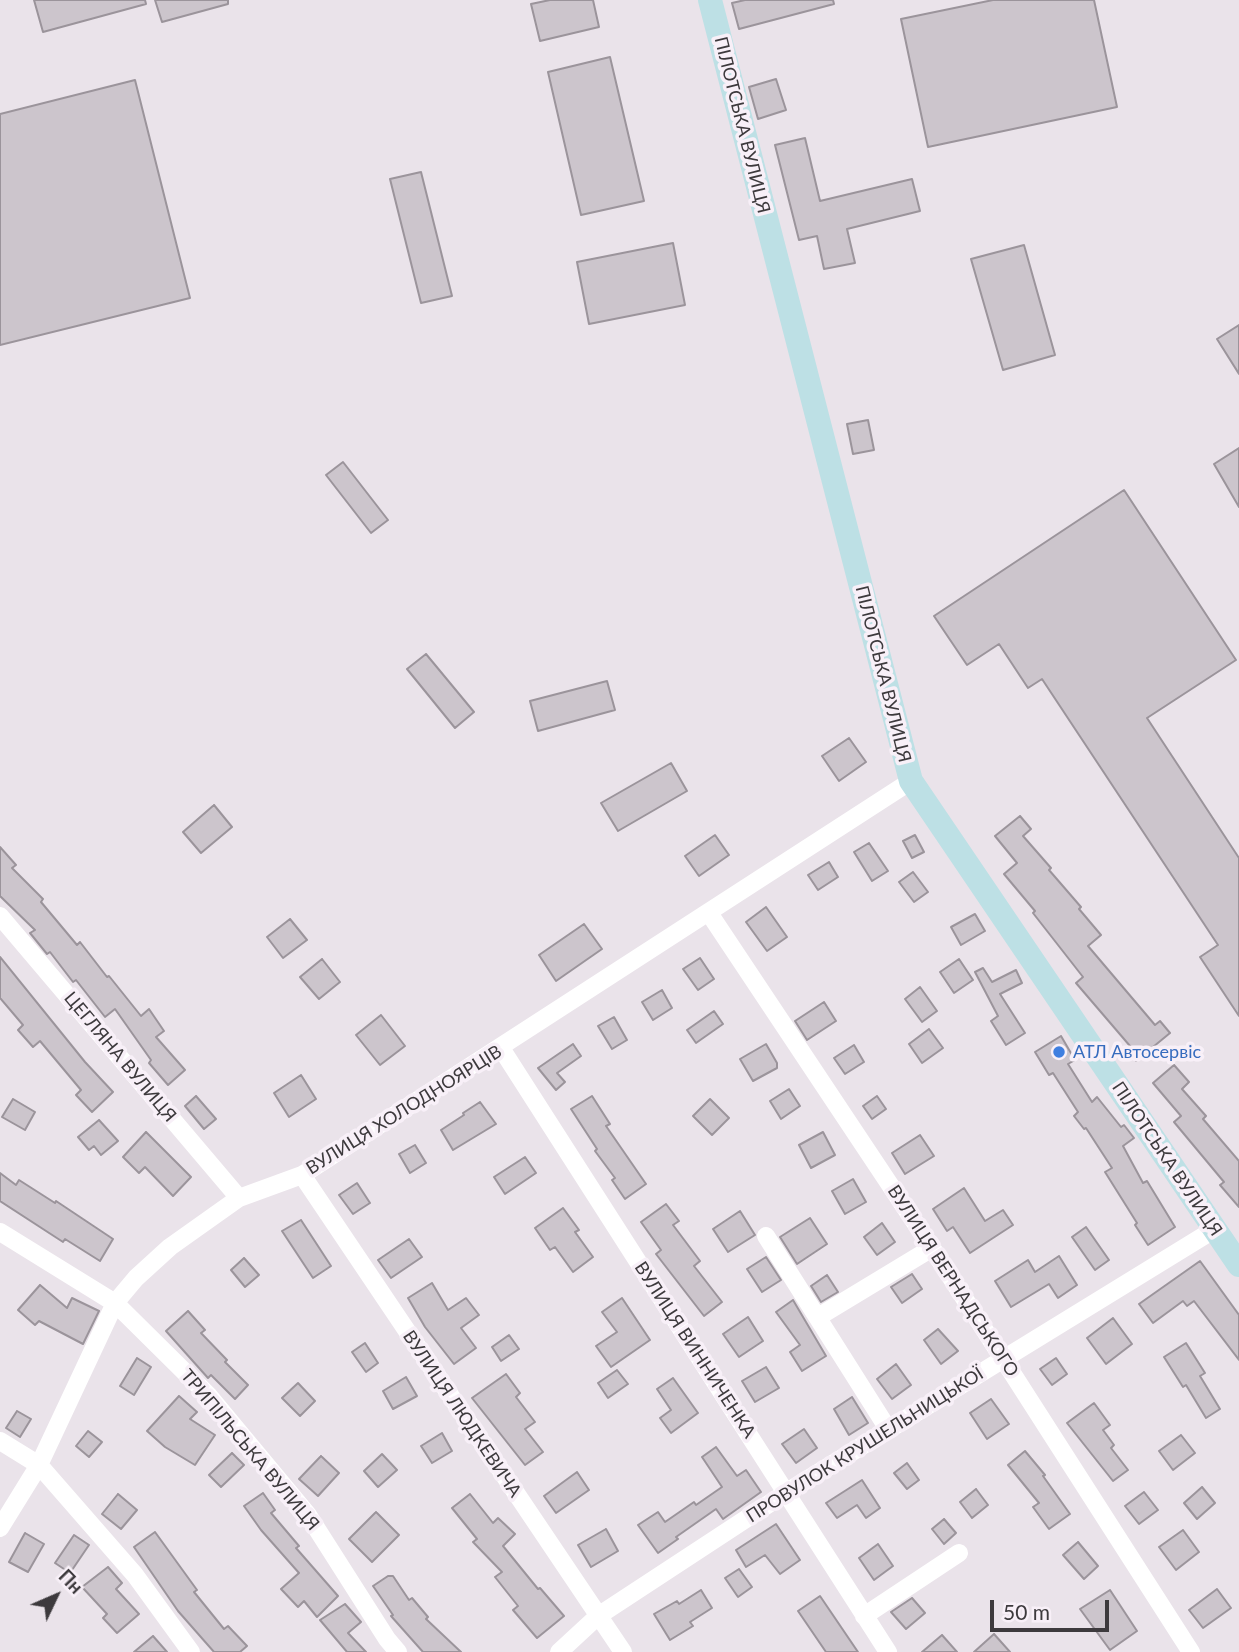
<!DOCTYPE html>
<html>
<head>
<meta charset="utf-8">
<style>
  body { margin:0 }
  #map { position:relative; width:1239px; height:1652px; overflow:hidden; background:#eae3ea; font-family:Lato,sans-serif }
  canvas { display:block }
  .north { position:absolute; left:21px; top:1561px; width:70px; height:70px; -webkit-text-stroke:5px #f8f0f8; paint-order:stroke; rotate:46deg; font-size:19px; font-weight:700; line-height:28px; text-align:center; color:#3d3a3d }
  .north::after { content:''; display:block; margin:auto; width:24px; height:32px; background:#3d3a3d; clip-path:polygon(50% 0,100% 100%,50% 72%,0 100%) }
  .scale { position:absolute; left:990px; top:1600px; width:119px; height:32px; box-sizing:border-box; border:4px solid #3d3a3d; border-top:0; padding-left:9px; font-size:21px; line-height:24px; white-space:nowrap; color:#3d3a3d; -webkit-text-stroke:5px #f8f0f8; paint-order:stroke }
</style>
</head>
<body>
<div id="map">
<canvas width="1239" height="1652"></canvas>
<div class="north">Пн</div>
<div class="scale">50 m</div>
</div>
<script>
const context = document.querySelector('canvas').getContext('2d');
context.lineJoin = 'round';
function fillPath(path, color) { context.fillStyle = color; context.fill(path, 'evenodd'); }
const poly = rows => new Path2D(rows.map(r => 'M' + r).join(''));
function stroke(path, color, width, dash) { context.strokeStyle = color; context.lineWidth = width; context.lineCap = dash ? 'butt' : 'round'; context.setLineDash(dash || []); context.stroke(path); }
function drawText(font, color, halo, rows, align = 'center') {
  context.font = font + ' Lato,sans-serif'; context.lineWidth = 7; context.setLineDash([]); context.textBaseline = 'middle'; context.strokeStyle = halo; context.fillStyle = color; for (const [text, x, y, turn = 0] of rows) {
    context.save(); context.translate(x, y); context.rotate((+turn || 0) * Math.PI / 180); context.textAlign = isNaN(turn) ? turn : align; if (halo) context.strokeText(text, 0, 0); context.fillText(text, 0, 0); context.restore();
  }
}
const building = poly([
  [34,0,145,0,146,4,43,32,34,0],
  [155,0,228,0,228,4,162,22,155,0],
  [550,0,593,0,599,27,540,41,531,4,550,0],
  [745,0,833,0,834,4,739,29,732,3,745,0],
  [993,0,1094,0,1117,107,928,147,901,19,993,0],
  [610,57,644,201,581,215,548,72,610,57],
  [776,79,786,110,758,119,749,87,776,79],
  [135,80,190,298,0,345,0,114,135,80],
  [805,138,820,201,912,179,920,211,847,229,855,263,824,269,817,236,799,240,775,145,805,138],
  [421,172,452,296,421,303,390,179,421,172],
  [673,243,685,305,589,324,577,262,673,243],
  [1024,245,1055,355,1003,370,971,259,1024,245],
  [1239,325,1239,374,1217,339,1239,325],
  [868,420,874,450,853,454,847,424,868,420],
  [1239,448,1239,507,1214,464,1239,448],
  [343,462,388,520,371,533,326,475,343,462],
  [1124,490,1236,660,1147,718,1239,858,1239,1016,1200,957,1218,945,1042,679,1028,688,999,644,967,665,934,616,1124,490],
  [426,654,474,712,455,728,407,669,426,654],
  [607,681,615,710,538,731,530,701,607,681],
  [849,738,866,762,839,781,822,756,849,738],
  [671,763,687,791,618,831,601,803,671,763],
  [214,805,232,827,201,853,183,832,214,805],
  [1020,816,1031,829,1023,836,1051,868,1049,870,1081,907,1079,909,1101,935,1088,946,1155,1025,1160,1021,1170,1033,1136,1061,1126,1049,1130,1046,1076,983,1083,977,1033,913,1035,911,1004,874,1017,863,995,836,1020,816],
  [715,835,729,855,699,876,685,856,715,835],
  [915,835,924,852,912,858,903,841,915,835],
  [869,843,888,871,872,881,854,852,869,843],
  [0,847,16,865,12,868,43,899,41,902,77,945,80,942,107,977,109,976,141,1016,149,1009,164,1031,156,1037,185,1070,168,1085,149,1063,151,1060,115,1009,105,1017,76,980,73,982,50,952,47,954,30,933,35,930,0,896,0,847],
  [829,862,838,877,818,890,808,875,829,862],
  [913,872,928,892,914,902,899,882,913,872],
  [766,907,787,937,767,951,746,922,766,907],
  [975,914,985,931,961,945,951,927,975,914],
  [290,919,307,940,283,958,267,937,290,919],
  [584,924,602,949,556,981,539,955,584,924],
  [0,957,85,1062,113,1092,92,1112,76,1095,81,1090,40,1041,33,1047,18,1030,23,1025,0,998,0,957],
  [700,958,714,979,698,990,683,969,700,958],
  [322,959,340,982,319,999,300,977,322,959],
  [959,959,973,980,954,993,940,972,959,959],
  [983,968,992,982,1016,970,1022,983,1000,994,1025,1033,1006,1045,991,1021,998,1016,975,972,983,968],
  [920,987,937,1011,922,1022,905,999,920,987],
  [662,990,672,1008,653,1020,642,1002,662,990],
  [824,1002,836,1021,807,1040,795,1021,824,1002],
  [714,1011,723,1024,696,1043,687,1030,714,1011],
  [381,1015,405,1046,380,1065,356,1035,381,1015],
  [614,1017,627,1040,612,1049,598,1026,614,1017],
  [929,1029,943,1048,922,1063,909,1044,929,1029],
  [1061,1036,1075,1060,1068,1064,1092,1102,1097,1097,1121,1127,1124,1125,1134,1138,1123,1146,1143,1183,1147,1181,1175,1227,1148,1245,1135,1225,1137,1223,1105,1172,1112,1168,1086,1128,1084,1129,1074,1116,1078,1112,1053,1073,1049,1075,1035,1052,1061,1036],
  [573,1044,581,1056,557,1073,565,1082,556,1090,538,1068,573,1044],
  [766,1044,777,1063,777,1068,753,1081,740,1059,766,1044],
  [854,1045,864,1062,845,1074,834,1058,854,1045],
  [1174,1065,1189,1082,1182,1089,1206,1116,1203,1119,1239,1161,1239,1207,1220,1185,1224,1182,1174,1122,1181,1116,1153,1083,1174,1065],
  [301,1075,316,1099,289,1117,274,1093,301,1075],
  [789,1089,800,1106,781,1119,770,1101,789,1089],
  [196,1096,216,1119,204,1129,185,1106,196,1096],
  [592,1096,610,1124,606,1126,646,1184,625,1199,612,1180,615,1178,595,1151,597,1149,571,1109,592,1096],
  [877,1096,886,1109,872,1119,863,1106,877,1096],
  [13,1099,35,1112,25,1130,2,1117,13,1099],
  [710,1099,729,1118,712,1135,693,1116,710,1099],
  [480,1102,496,1124,453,1150,441,1130,464,1115,463,1113,480,1102],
  [99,1120,118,1141,101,1155,94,1146,89,1150,78,1137,99,1120],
  [146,1132,191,1177,173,1196,145,1167,139,1173,123,1157,146,1132],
  [823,1132,835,1155,811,1168,799,1145,823,1132],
  [920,1135,934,1156,905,1174,892,1153,920,1135],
  [415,1145,426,1163,410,1173,399,1154,415,1145],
  [525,1157,536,1173,505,1194,494,1177,525,1157],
  [0,1173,16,1185,19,1180,55,1203,56,1201,113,1239,100,1261,65,1239,63,1242,0,1201,0,1173],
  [853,1179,866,1202,845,1214,832,1191,853,1179],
  [357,1183,370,1203,353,1214,339,1195,357,1183],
  [964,1188,985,1221,1003,1210,1013,1225,970,1253,953,1227,947,1231,933,1209,964,1188],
  [666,1204,679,1221,673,1225,700,1261,694,1266,722,1302,704,1316,656,1254,661,1250,641,1222,666,1204],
  [563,1208,579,1230,575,1232,593,1257,573,1272,555,1247,550,1250,535,1228,563,1208],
  [740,1211,755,1235,728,1252,713,1229,740,1211],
  [810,1218,827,1244,797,1264,780,1237,810,1218],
  [301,1220,331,1266,313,1278,282,1231,301,1220],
  [882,1223,895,1242,877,1255,864,1237,882,1223],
  [1086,1227,1109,1260,1095,1270,1072,1237,1086,1227],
  [409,1239,422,1257,391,1278,378,1260,409,1239],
  [1059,1256,1077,1285,1058,1298,1049,1284,1011,1307,995,1281,1028,1260,1035,1272,1059,1256],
  [766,1257,781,1280,762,1292,747,1269,766,1257],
  [244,1258,259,1275,245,1287,231,1270,244,1258],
  [1200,1261,1239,1315,1239,1360,1194,1301,1187,1306,1183,1301,1153,1323,1139,1304,1200,1261],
  [912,1274,922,1289,902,1303,891,1287,912,1274],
  [827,1275,838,1292,821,1302,811,1286,827,1275],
  [432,1283,448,1310,466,1298,479,1315,461,1328,476,1348,454,1364,425,1327,408,1298,432,1283],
  [40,1285,67,1308,72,1298,99,1311,83,1344,39,1321,35,1325,18,1310,40,1285],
  [622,1298,650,1340,611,1367,596,1346,617,1332,602,1312,622,1298],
  [793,1300,826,1356,802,1371,790,1352,800,1345,776,1312,793,1300],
  [188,1311,205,1330,201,1333,227,1360,225,1362,248,1385,235,1399,211,1375,208,1378,166,1331,188,1311],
  [748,1317,763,1341,739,1357,723,1334,748,1317],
  [1113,1318,1132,1344,1106,1364,1087,1338,1113,1318],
  [938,1329,958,1351,941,1364,924,1340,938,1329],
  [509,1335,519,1349,501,1361,492,1347,509,1335],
  [365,1343,378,1363,366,1372,352,1352,365,1343],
  [1186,1343,1205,1373,1200,1376,1220,1409,1206,1418,1186,1385,1183,1387,1164,1357,1186,1343],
  [137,1358,151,1367,134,1395,120,1386,137,1358],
  [1056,1358,1067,1374,1052,1385,1040,1369,1056,1358],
  [896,1364,911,1385,892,1399,877,1379,896,1364],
  [766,1367,779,1388,755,1402,742,1381,766,1367],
  [617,1370,628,1384,608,1398,598,1383,617,1370],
  [506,1374,520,1393,516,1397,535,1422,525,1429,543,1452,525,1465,472,1398,506,1374],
  [406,1377,417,1396,393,1409,383,1391,406,1377],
  [673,1378,698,1413,671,1433,660,1418,671,1410,657,1389,673,1378],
  [298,1383,315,1401,300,1416,282,1398,298,1383],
  [179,1396,197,1412,190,1419,215,1435,195,1465,165,1447,147,1431,179,1396],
  [852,1397,868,1423,849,1435,834,1409,852,1397],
  [991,1399,1009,1424,987,1439,970,1413,991,1399],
  [1094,1403,1110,1425,1103,1430,1114,1445,1111,1448,1128,1470,1113,1481,1067,1423,1094,1403],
  [17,1411,31,1419,20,1437,6,1428,17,1411],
  [804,1429,817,1448,796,1463,782,1444,804,1429],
  [88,1431,102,1442,89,1457,76,1446,88,1431],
  [442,1433,452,1451,432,1463,421,1446,442,1433],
  [1181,1435,1195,1453,1173,1470,1159,1451,1181,1435],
  [716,1447,737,1476,746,1470,761,1492,723,1519,716,1509,676,1537,678,1539,658,1553,638,1525,658,1512,665,1522,694,1502,696,1505,722,1487,702,1457,716,1447],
  [1025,1451,1045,1475,1043,1476,1070,1514,1049,1529,1033,1507,1039,1503,1008,1465,1025,1451],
  [232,1453,244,1465,221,1487,209,1475,232,1453],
  [382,1454,397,1470,378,1487,364,1471,382,1454],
  [321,1456,339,1473,318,1496,299,1479,321,1456],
  [907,1463,919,1480,907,1489,894,1473,907,1463],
  [577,1472,589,1490,556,1513,544,1496,577,1472],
  [862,1480,880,1508,866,1518,857,1505,837,1518,826,1503,862,1480],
  [1202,1487,1215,1503,1197,1519,1184,1503,1202,1487],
  [976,1489,988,1505,972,1518,960,1502,976,1489],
  [1144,1492,1158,1510,1139,1524,1125,1506,1144,1492],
  [263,1493,275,1510,271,1513,299,1546,296,1548,338,1596,317,1617,304,1601,298,1607,281,1589,299,1573,261,1530,244,1506,263,1493],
  [118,1494,137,1510,121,1529,102,1514,118,1494],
  [470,1494,493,1523,498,1518,515,1534,503,1546,538,1589,540,1588,564,1616,537,1638,513,1610,518,1606,495,1577,502,1572,473,1542,477,1539,452,1508,470,1494],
  [376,1512,399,1535,372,1562,349,1539,376,1512],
  [944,1519,956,1533,944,1544,932,1529,944,1519],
  [776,1524,800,1560,780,1574,765,1555,746,1567,736,1550,776,1524],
  [606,1529,618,1551,591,1567,578,1545,606,1529],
  [1183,1530,1199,1552,1176,1570,1159,1547,1183,1530],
  [155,1532,197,1590,194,1592,224,1629,228,1626,247,1646,240,1652,214,1652,178,1611,134,1547,155,1532],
  [25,1533,44,1544,28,1572,9,1562,25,1533],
  [74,1535,89,1545,70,1573,55,1563,74,1535],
  [1078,1542,1098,1566,1084,1579,1063,1555,1078,1542],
  [878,1544,893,1566,874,1580,859,1558,878,1544],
  [108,1567,122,1583,116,1589,139,1614,117,1633,103,1618,107,1614,82,1587,108,1567],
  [739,1569,752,1587,738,1597,725,1578,739,1569],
  [388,1576,393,1576,409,1600,412,1598,428,1617,426,1619,461,1652,423,1652,391,1616,393,1615,373,1586,388,1576],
  [1217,1589,1231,1608,1203,1628,1189,1610,1217,1589],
  [701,1590,712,1608,690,1622,693,1626,670,1640,654,1614,677,1601,679,1604,701,1590],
  [1110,1590,1137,1631,1110,1650,1080,1609,1110,1590],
  [820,1596,858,1652,826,1652,798,1611,820,1596],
  [912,1598,925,1613,906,1629,891,1612,912,1598],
  [345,1604,361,1622,348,1633,366,1652,347,1652,320,1620,345,1604],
  [994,1634,1010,1652,974,1652,994,1634],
  [942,1635,957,1652,922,1652,942,1635],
  [153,1636,167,1652,134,1652,153,1636]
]);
fillPath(building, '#ccc5cc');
stroke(building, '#9b949b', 2);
stroke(poly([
  [709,913,932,1248,1191,1652],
  [0,916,239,1198],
  [501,1048,888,1652],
  [302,1175,623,1652],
  [0,1232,115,1303,209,1396,308,1515,387,1639,398,1652],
  [766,1236,888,1429],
  [818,1317,932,1248],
  [0,1441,39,1465,135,1575,191,1652],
  [0,1528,39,1465,115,1303,136,1278,170,1247,239,1198,302,1175,911,781],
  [864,1616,959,1553],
  [559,1652,598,1616,787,1492,1215,1229]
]), '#fff', 18);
stroke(poly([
  [710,0,911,781,1239,1265]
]), '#bde0e5', 24);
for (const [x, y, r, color] of [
  [1059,1052,7,"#3f7fe0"]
]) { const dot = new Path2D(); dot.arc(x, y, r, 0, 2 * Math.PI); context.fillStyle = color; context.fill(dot); stroke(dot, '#f8f0f8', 2.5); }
drawText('18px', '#3d3a3d', '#f8f0f8', [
  ["ПІЛОТСЬКА ВУЛИЦЯ",742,125,76],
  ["ПІЛОТСЬКА ВУЛИЦЯ",883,674,76],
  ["ЦЕГЛЯНА ВУЛИЦЯ",120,1057,50],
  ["ВУЛИЦЯ ХОЛОДНОЯРЦІВ",404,1110,-32],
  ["ПІЛОТСЬКА ВУЛИЦЯ",1167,1159,56],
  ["ВУЛИЦЯ ВЕРНАДСЬКОГО",953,1281,57],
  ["ВУЛИЦЯ ВИННИЧЕНКА",695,1350,57],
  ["ВУЛИЦЯ ЛЮДКЕВИЧА",462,1414,56],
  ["ПРОВУЛОК КРУШЕЛЬНИЦЬКОЇ",865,1445,-32],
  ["ТРИПІЛЬСЬКА ВУЛИЦЯ",250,1450,50]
]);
drawText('18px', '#366cbe', '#f8f0f8', [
  ["АТЛ Автосервіс",1073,1052]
], 'left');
</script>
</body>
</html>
